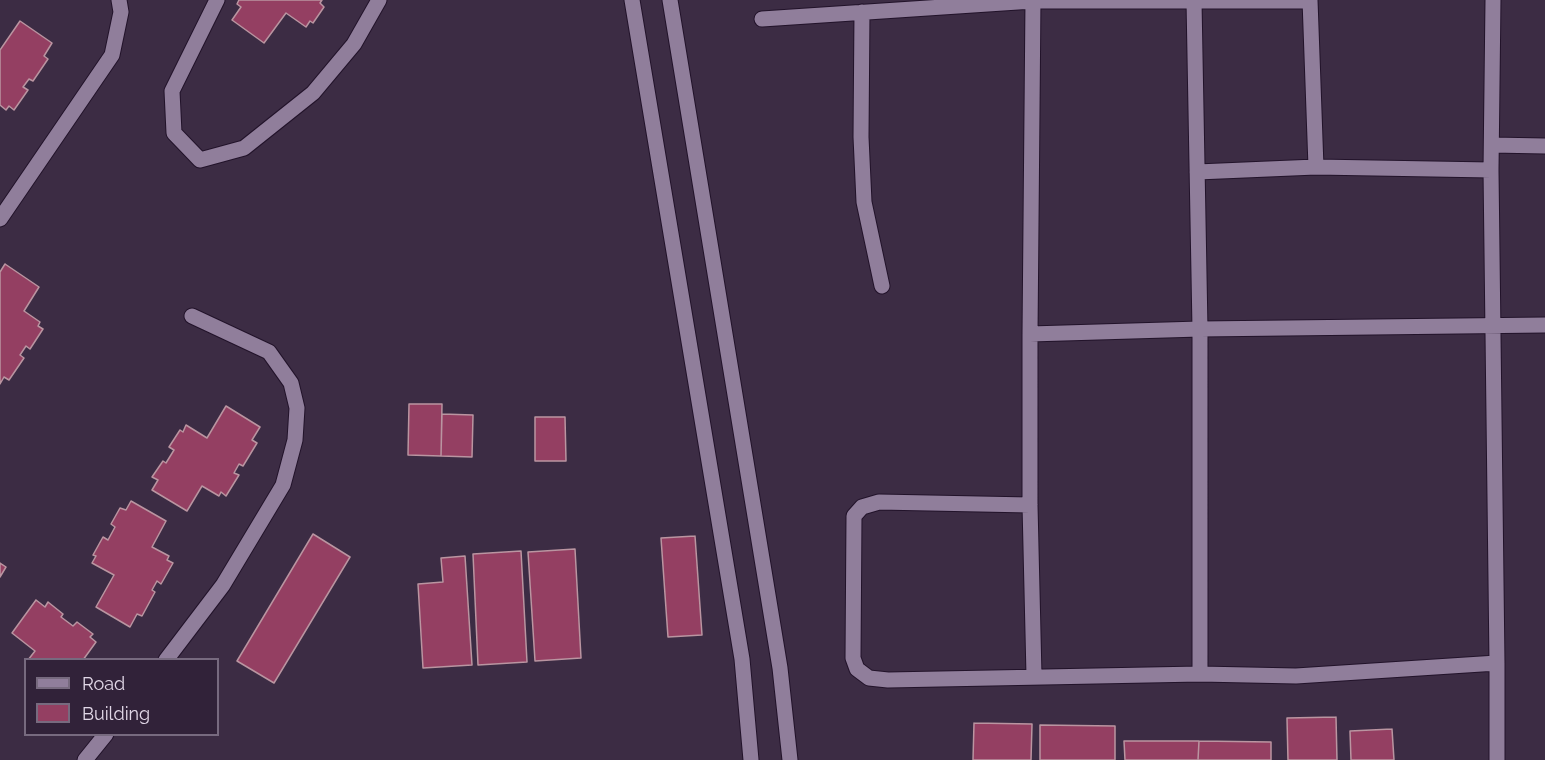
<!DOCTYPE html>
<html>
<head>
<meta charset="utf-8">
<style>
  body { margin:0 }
  #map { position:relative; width:1545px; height:760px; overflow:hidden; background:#3c2c44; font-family:Raleway,sans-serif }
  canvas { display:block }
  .legend { position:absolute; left:24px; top:658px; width:195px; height:78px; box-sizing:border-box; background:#312239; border:2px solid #776a7f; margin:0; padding:8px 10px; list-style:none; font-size:18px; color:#e1d7e7 }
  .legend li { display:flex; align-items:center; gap:12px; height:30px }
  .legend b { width:30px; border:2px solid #776a7f }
</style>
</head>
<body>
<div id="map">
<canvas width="1545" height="760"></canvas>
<ul class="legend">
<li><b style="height:8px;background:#907e9b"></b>Road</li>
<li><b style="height:16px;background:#943f62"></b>Building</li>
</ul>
</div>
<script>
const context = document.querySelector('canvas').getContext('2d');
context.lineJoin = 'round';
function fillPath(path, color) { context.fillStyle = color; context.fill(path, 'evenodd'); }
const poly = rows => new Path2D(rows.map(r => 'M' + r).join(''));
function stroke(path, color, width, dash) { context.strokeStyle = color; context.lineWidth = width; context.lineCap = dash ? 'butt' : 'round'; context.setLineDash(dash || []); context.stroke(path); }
const building = poly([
  [239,0,322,0,320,3,324,7,313,23,310,21,306,27,286,13,264,43,232,20,241,7,237,4,239,0],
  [20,21,52,43,44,56,48,59,33,81,29,79,23,87,28,90,14,110,9,106,6,110,0,105,0,50,20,21],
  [5,264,39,287,24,311,40,322,38,326,43,329,30,349,26,346,20,355,24,358,9,380,4,377,0,384,0,272,5,264],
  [409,404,442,404,441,456,408,455,409,404],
  [226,406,260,427,252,440,257,443,243,466,239,464,234,473,239,475,226,496,221,492,219,496,202,486,187,511,152,490,158,480,152,477,163,461,166,463,174,450,169,447,180,430,183,432,186,425,207,438,226,406],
  [442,414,473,415,472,457,441,456,442,414],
  [535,417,565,417,566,461,535,461,535,417],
  [131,501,166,521,152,547,169,556,167,560,173,563,161,584,157,581,152,590,155,592,142,616,137,614,130,627,96,607,114,575,92,563,96,556,93,555,103,537,108,540,115,527,111,524,120,508,126,510,131,501],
  [313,534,350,557,274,683,237,661,313,534],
  [695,536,702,635,668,637,661,538,695,536],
  [575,549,581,658,535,661,528,552,575,549],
  [521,551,527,662,478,665,473,554,521,551],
  [465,556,472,665,423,668,418,584,443,582,441,558,465,556],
  [0,563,6,567,0,577,0,563],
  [36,600,45,607,48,602,63,614,61,617,73,626,77,622,93,634,90,637,96,642,83,660,28,660,35,651,12,633,36,600],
  [1336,717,1337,760,1288,760,1287,718,1336,717],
  [974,723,1032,724,1031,760,973,760,974,723],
  [1040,725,1115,726,1115,760,1040,760,1040,725],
  [1392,729,1394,760,1351,760,1350,731,1392,729],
  [1124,741,1199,741,1198,760,1125,760,1124,741],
  [1199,741,1271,742,1271,760,1198,760,1199,741]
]);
fillPath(building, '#943f62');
stroke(building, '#ba95a1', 1.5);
const street = poly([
  [217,0,172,91,174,133,200,160,244,148,313,93,354,44,379,0],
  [632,0,742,659,751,760],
  [670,0,780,668,790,760],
  [1033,0,1030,334,1030,505,1034,676],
  [1194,1,1200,329,1200,674],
  [862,12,861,137,864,202,882,286],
  [762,19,1033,1,1310,1],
  [1492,145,1545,146],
  [1491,170,1493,0],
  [1197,172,1316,167],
  [0,219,112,55,121,12,119,0],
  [1030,334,1200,329,1545,325],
  [1030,505,879,502,862,507,854,516,853,658,857,669,869,678,888,680,1200,674,1296,676,1497,663,1491,170,1316,167,1310,0],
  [166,660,223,585,283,485,295,440,297,408,291,383,269,352,192,316],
  [85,760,106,734],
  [1497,760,1497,663]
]);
stroke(street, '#22132a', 17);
stroke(street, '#907e9b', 15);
</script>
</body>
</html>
